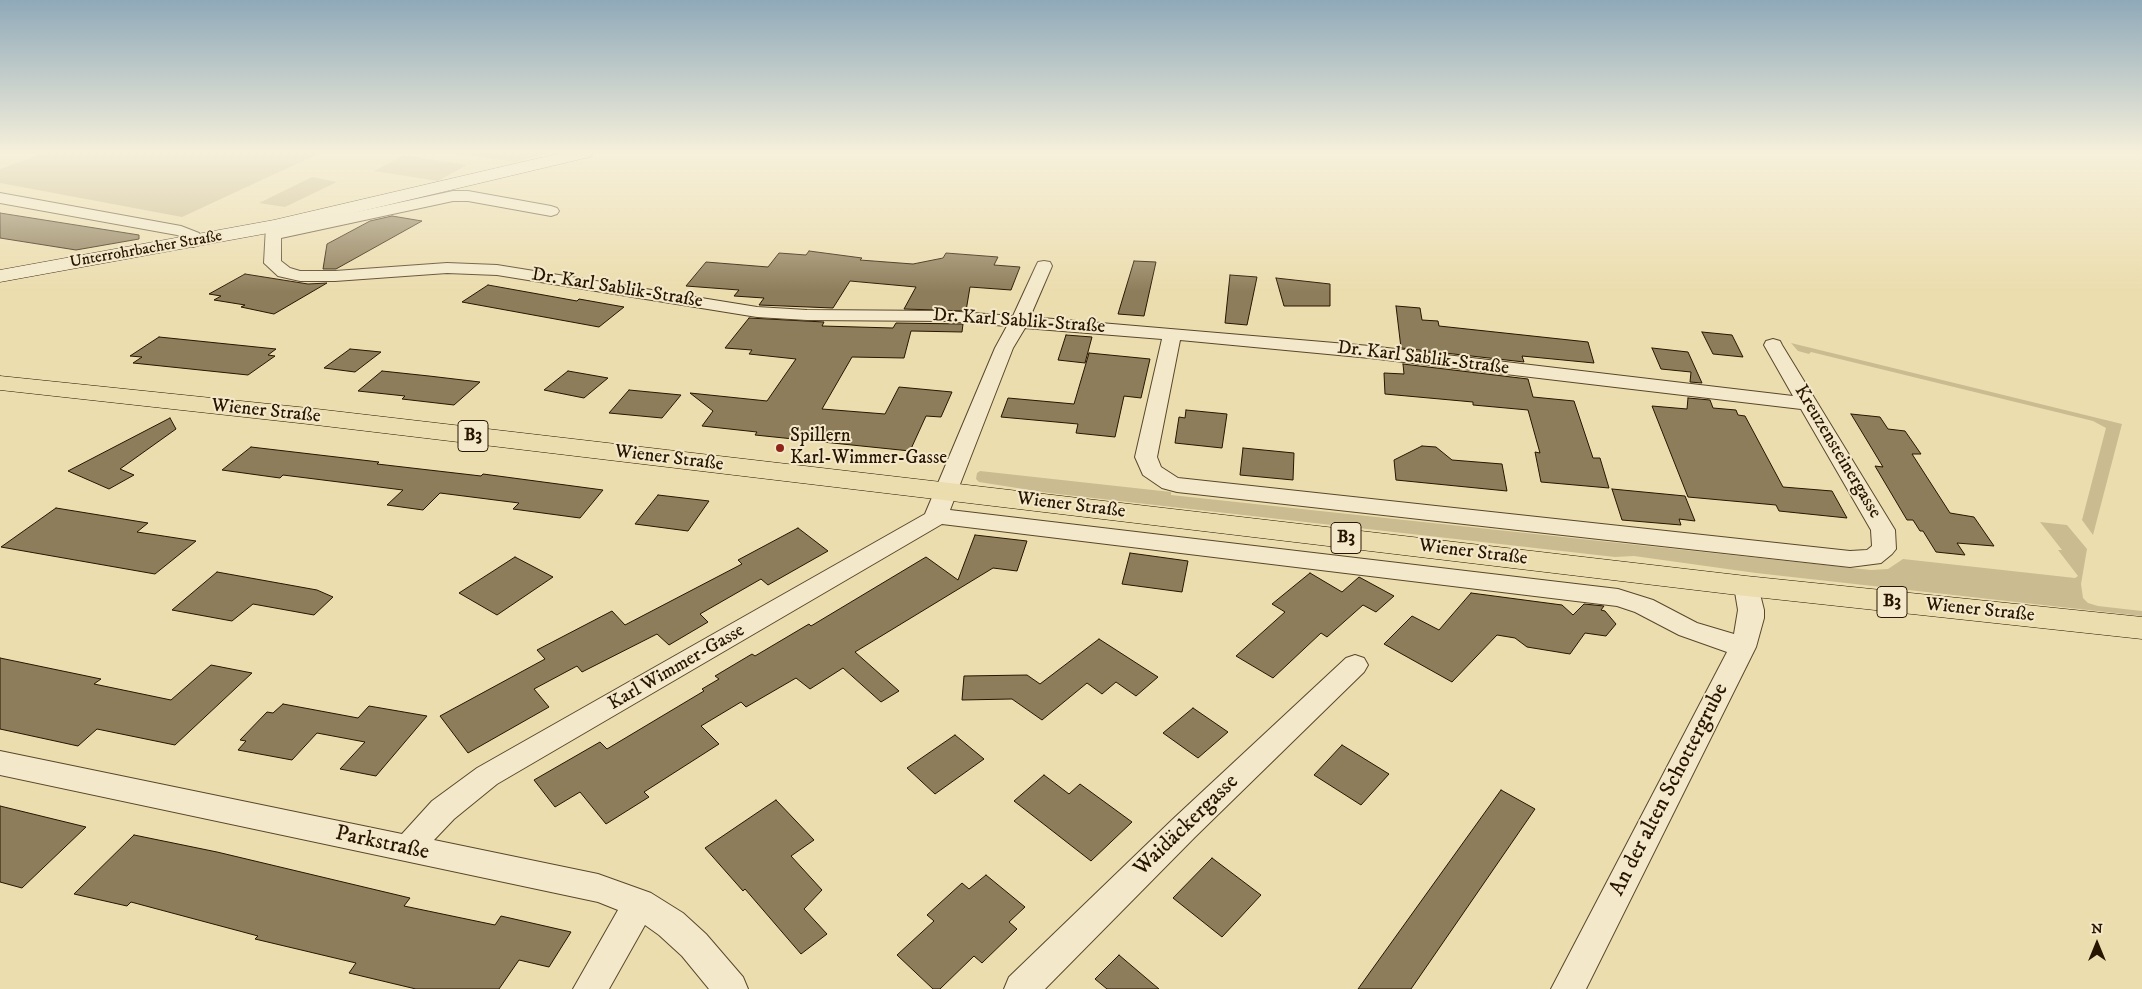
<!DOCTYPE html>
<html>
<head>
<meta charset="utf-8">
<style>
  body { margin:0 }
  #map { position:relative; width:2142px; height:989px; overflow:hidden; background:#ecddae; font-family:"IM FELL DW Pica",serif }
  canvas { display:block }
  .north { position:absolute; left:2072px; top:919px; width:50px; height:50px; -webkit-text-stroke:4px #f3e9ca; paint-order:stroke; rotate:0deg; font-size:14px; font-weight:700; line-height:20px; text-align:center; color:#281500 }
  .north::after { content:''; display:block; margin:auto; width:18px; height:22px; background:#281500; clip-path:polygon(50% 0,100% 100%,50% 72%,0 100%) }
</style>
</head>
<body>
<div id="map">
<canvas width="2142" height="989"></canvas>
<div class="north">N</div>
</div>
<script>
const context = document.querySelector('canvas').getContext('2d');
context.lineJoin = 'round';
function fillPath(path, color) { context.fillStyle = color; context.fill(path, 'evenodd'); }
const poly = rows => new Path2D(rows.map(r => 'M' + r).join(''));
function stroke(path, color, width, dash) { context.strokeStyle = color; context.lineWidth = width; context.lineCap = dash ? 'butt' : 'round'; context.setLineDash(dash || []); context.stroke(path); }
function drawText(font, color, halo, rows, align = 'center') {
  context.font = font + ' "IM FELL DW Pica",serif'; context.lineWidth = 4; context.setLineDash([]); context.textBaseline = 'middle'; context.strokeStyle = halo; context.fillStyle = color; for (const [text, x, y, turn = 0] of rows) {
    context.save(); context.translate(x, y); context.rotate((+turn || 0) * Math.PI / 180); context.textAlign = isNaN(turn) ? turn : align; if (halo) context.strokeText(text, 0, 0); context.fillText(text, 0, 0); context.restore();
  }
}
fillPath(poly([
  [43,153,320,153,182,217,0,183,0,169],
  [453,153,548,153,515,162],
  [404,155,467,165,438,181,374,171],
  [312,177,337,182,285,207,259,203],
  [1791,343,2122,424,2093,535,2082,520,2106,428,2093,421,1811,352,1809,354,1798,351],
  [980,471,1171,492,1171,495,1871,570,1888,569,1903,559,2075,578,2078,576,2058,550,2062,550,2040,522,2067,525,2087,549,2081,584,2083,598,2088,603,2098,606,2142,611,2142,616,1756,573,1634,556,1615,557,1049,493,979,482,976,479,977,473]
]), '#cbbb90');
const building = poly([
  [0,213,139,235,139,239,76,250,0,238,0,213],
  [392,216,422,221,336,269,323,269,327,244,370,221,392,216],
  [809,251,862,258,860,260,913,264,943,258,946,253,998,257,994,265,1020,267,1011,290,970,287,966,311,904,309,916,287,850,281,833,308,759,305,764,298,734,296,739,290,686,286,706,262,768,267,779,253,806,255,809,251],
  [1134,261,1156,262,1144,316,1118,314,1134,261],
  [245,274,308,284,327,283,274,314,241,307,245,305,214,300,221,296,209,294,245,274],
  [1230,275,1257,277,1247,325,1225,323,1230,275],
  [1276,278,1330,284,1330,306,1284,306,1276,278],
  [488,285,577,301,579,299,624,307,599,327,462,302,488,285],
  [1396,306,1420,308,1422,320,1438,321,1439,326,1588,342,1594,363,1522,356,1524,362,1401,348,1396,306],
  [749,318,824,322,822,326,893,328,896,323,963,324,962,332,911,331,904,358,852,357,822,409,885,414,899,387,952,392,941,417,926,416,910,451,755,435,757,432,702,426,713,411,690,393,767,401,796,359,749,354,752,350,725,348,749,318],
  [1702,332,1732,335,1743,357,1713,354,1702,332],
  [1066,335,1092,337,1085,363,1058,360,1066,335],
  [159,337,276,349,268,355,275,356,248,375,133,363,142,357,130,356,159,337],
  [1652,348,1688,352,1702,383,1690,382,1691,372,1661,369,1652,348],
  [350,349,381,352,355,372,324,368,350,349],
  [1089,353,1150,359,1141,398,1124,396,1115,437,1076,433,1078,424,1001,417,1008,398,1074,404,1089,353],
  [1403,364,1528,379,1533,397,1574,401,1593,458,1600,458,1609,488,1541,482,1535,452,1540,453,1528,410,1473,405,1473,402,1385,394,1384,373,1404,374,1403,364],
  [382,371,429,376,480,382,454,405,402,399,405,396,358,391,382,371],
  [568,371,608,378,584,398,544,390,568,371],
  [629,390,681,395,662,418,609,413,629,390],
  [1688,398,1710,400,1713,408,1736,410,1738,415,1745,416,1783,487,1832,491,1847,518,1779,511,1776,505,1688,497,1652,406,1687,409,1688,398],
  [1186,410,1227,414,1222,448,1175,443,1179,417,1185,418,1186,410],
  [1851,414,1880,417,1888,429,1905,431,1921,454,1912,454,1950,513,1974,517,1994,546,1957,543,1965,555,1936,552,1923,531,1920,531,1913,520,1907,520,1875,466,1883,467,1851,414],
  [170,418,176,429,120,469,134,475,109,489,68,471,170,418],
  [1422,446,1436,447,1452,460,1502,464,1507,491,1396,480,1394,460,1422,446],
  [251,447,379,462,377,464,481,476,483,474,603,490,580,518,513,509,519,503,440,493,423,510,387,505,403,490,283,475,280,478,222,470,251,447],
  [1243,448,1294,453,1293,480,1240,475,1243,448],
  [1612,489,1685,496,1695,521,1679,519,1681,525,1622,520,1612,489],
  [658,495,709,501,688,531,635,524,658,495],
  [56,508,148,523,137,532,196,541,155,574,1,547,56,508],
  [798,528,828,551,768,585,761,579,700,614,708,622,669,645,657,634,582,672,577,666,534,689,549,707,468,753,440,716,545,659,537,650,612,611,625,625,742,564,738,560,798,528],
  [975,535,1027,541,1017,571,993,568,855,652,899,691,881,702,843,668,810,689,796,678,746,707,741,702,701,726,719,744,644,792,649,797,606,824,580,792,555,807,534,780,600,742,607,749,704,691,702,689,719,679,715,676,752,654,755,656,809,624,811,626,926,557,958,580,975,535],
  [1130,553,1188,561,1182,592,1122,584,1130,553],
  [515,557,553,577,497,615,459,593,515,557],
  [217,572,317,590,333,597,314,615,253,604,232,621,172,610,217,572],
  [1310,573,1342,592,1359,577,1394,596,1376,612,1363,605,1327,637,1321,633,1273,678,1236,656,1285,612,1272,604,1310,573],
  [1471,593,1562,605,1573,615,1584,604,1604,606,1601,610,1605,611,1616,624,1606,636,1585,633,1570,654,1527,647,1515,638,1497,635,1452,682,1384,644,1412,616,1439,630,1471,593],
  [1099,639,1158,677,1136,696,1116,682,1102,694,1087,683,1042,720,1012,699,962,700,964,676,1027,675,1040,684,1099,639],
  [0,658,101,679,94,684,171,700,211,665,252,673,175,745,97,729,78,746,0,729,0,658],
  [283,704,358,718,369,706,427,716,376,776,340,769,365,742,317,733,292,760,238,750,246,741,240,740,267,712,273,713,283,704],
  [1193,708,1228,732,1198,758,1163,733,1193,708],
  [955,735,984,759,935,794,907,768,955,735],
  [1342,745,1389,774,1361,805,1314,775,1342,745],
  [1044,775,1069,794,1080,784,1132,822,1091,861,1014,801,1044,775],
  [1501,790,1535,809,1411,989,1358,989,1501,790],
  [776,800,814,840,791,856,822,890,804,909,827,934,801,954,745,889,743,891,705,848,776,800],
  [0,806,86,827,22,888,0,882,0,806],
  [134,835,217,852,410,898,404,906,495,925,501,916,571,932,549,967,519,960,499,989,416,989,349,973,356,963,255,939,258,936,131,902,127,906,74,894,134,835],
  [1212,858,1261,895,1222,937,1173,898,1212,858],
  [986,875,1025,907,1009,922,1017,929,982,963,974,956,940,989,933,989,897,955,934,921,927,915,962,883,969,889,986,875],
  [1119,955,1159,989,1107,989,1095,979,1119,955]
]);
fillPath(building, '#8e7d5a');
stroke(building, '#281500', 1);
const street = poly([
  [453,191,468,191,551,206,557,208,559,211,557,214,551,216,468,201,453,201,281,238,281,261,290,268,300,271,335,271,447,263,497,265,757,307,807,310,946,311,1013,316,1036,266,1038,262,1044,261,1050,262,1052,266,1030,317,1370,346,1793,396,1764,345,1766,341,1773,339,1780,341,1782,345,1895,530,1896,549,1892,554,1881,563,1850,567,1177,492,1162,488,1143,475,1135,457,1162,339,1025,328,1013,348,950,510,1618,589,1653,600,1697,623,1734,634,1738,610,1734,586,1737,580,1746,578,1755,580,1758,586,1764,610,1764,618,1756,647,1586,989,1551,989,1727,652,1679,635,1635,612,1617,606,942,524,497,784,454,819,434,840,598,874,651,893,683,913,706,934,743,977,748,989,709,989,682,956,659,935,645,925,609,989,573,989,618,910,598,902,0,775,0,751,402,834,432,801,477,768,925,514,995,348,1007,326,946,321,807,320,757,317,497,275,447,273,335,281,300,281,278,276,264,263,266,226,268,223,280,223,282,228,453,191],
  [1180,340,1370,358,1801,409,1871,530,1872,546,1867,550,1850,551,1178,478,1161,467,1157,457,1180,340],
  [0,193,181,226,199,233,201,242,199,245,193,247,187,245,185,238,177,235,0,203,0,193],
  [1355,655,1364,658,1368,665,1364,672,1195,837,1045,989,1004,989,1009,977,1173,819,1346,658,1355,655]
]);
const secondary = poly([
  [561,153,593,153,591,157,585,158,274,232,0,282,0,270,274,220,561,153]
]);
const primary = poly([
  [0,376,308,408,1746,576,2142,617,2142,639,1746,596,308,424,0,390,0,376]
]);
stroke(street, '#59472c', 2);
stroke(secondary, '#281500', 1);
stroke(primary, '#281500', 1);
fillPath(street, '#f3e9ca');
fillPath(secondary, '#f3e9ca');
fillPath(primary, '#ecddae');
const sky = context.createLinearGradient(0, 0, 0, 292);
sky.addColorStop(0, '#8fa9b9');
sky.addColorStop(0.52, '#f6f0db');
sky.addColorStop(1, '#f6f0db00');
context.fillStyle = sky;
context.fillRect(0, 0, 2142, 292);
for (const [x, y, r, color] of [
  [780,448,5,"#8f2418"]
]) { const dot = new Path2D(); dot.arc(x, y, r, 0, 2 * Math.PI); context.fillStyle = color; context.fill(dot); stroke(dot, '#f3e9ca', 2); }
drawText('16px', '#281500', '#f3e9ca', [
  ["Unterrohrbacher Straße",146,250,-10]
]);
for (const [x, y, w] of [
  [473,436,30],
  [1346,538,30],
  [1892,602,30]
]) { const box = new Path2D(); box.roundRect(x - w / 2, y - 15.5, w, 31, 4); context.fillStyle = '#f3e9ca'; context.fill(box); stroke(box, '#281500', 1); }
drawText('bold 18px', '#281500', null, [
  ["B3",473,436],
  ["B3",1346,538],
  ["B3",1892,602]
]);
drawText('19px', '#281500', '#f3e9ca', [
  ["Dr. Karl Sablik-Straße",617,289,9],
  ["Dr. Karl Sablik-Straße",1019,322,4],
  ["Dr. Karl Sablik-Straße",1423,359,7],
  ["Wiener Straße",266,412,6],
  ["Kreuzensteinergasse",1837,452,59],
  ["Wiener Straße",669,459,7],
  ["Wiener Straße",1071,506,7],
  ["Wiener Straße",1473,553,7],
  ["Wiener Straße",1980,611,6],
  ["Karl Wimmer-Gasse",677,668,-30]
]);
drawText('19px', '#281500', '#f3e9ca', [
  ["Spillern",790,437],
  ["Karl-Wimmer-Gasse",790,459]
], 'left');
drawText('22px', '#281500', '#f3e9ca', [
  ["An der alten Schottergrube",1670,790,-63],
  ["Waidäckergasse",1187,826,-44],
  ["Parkstraße",382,844,12]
]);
</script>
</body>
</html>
